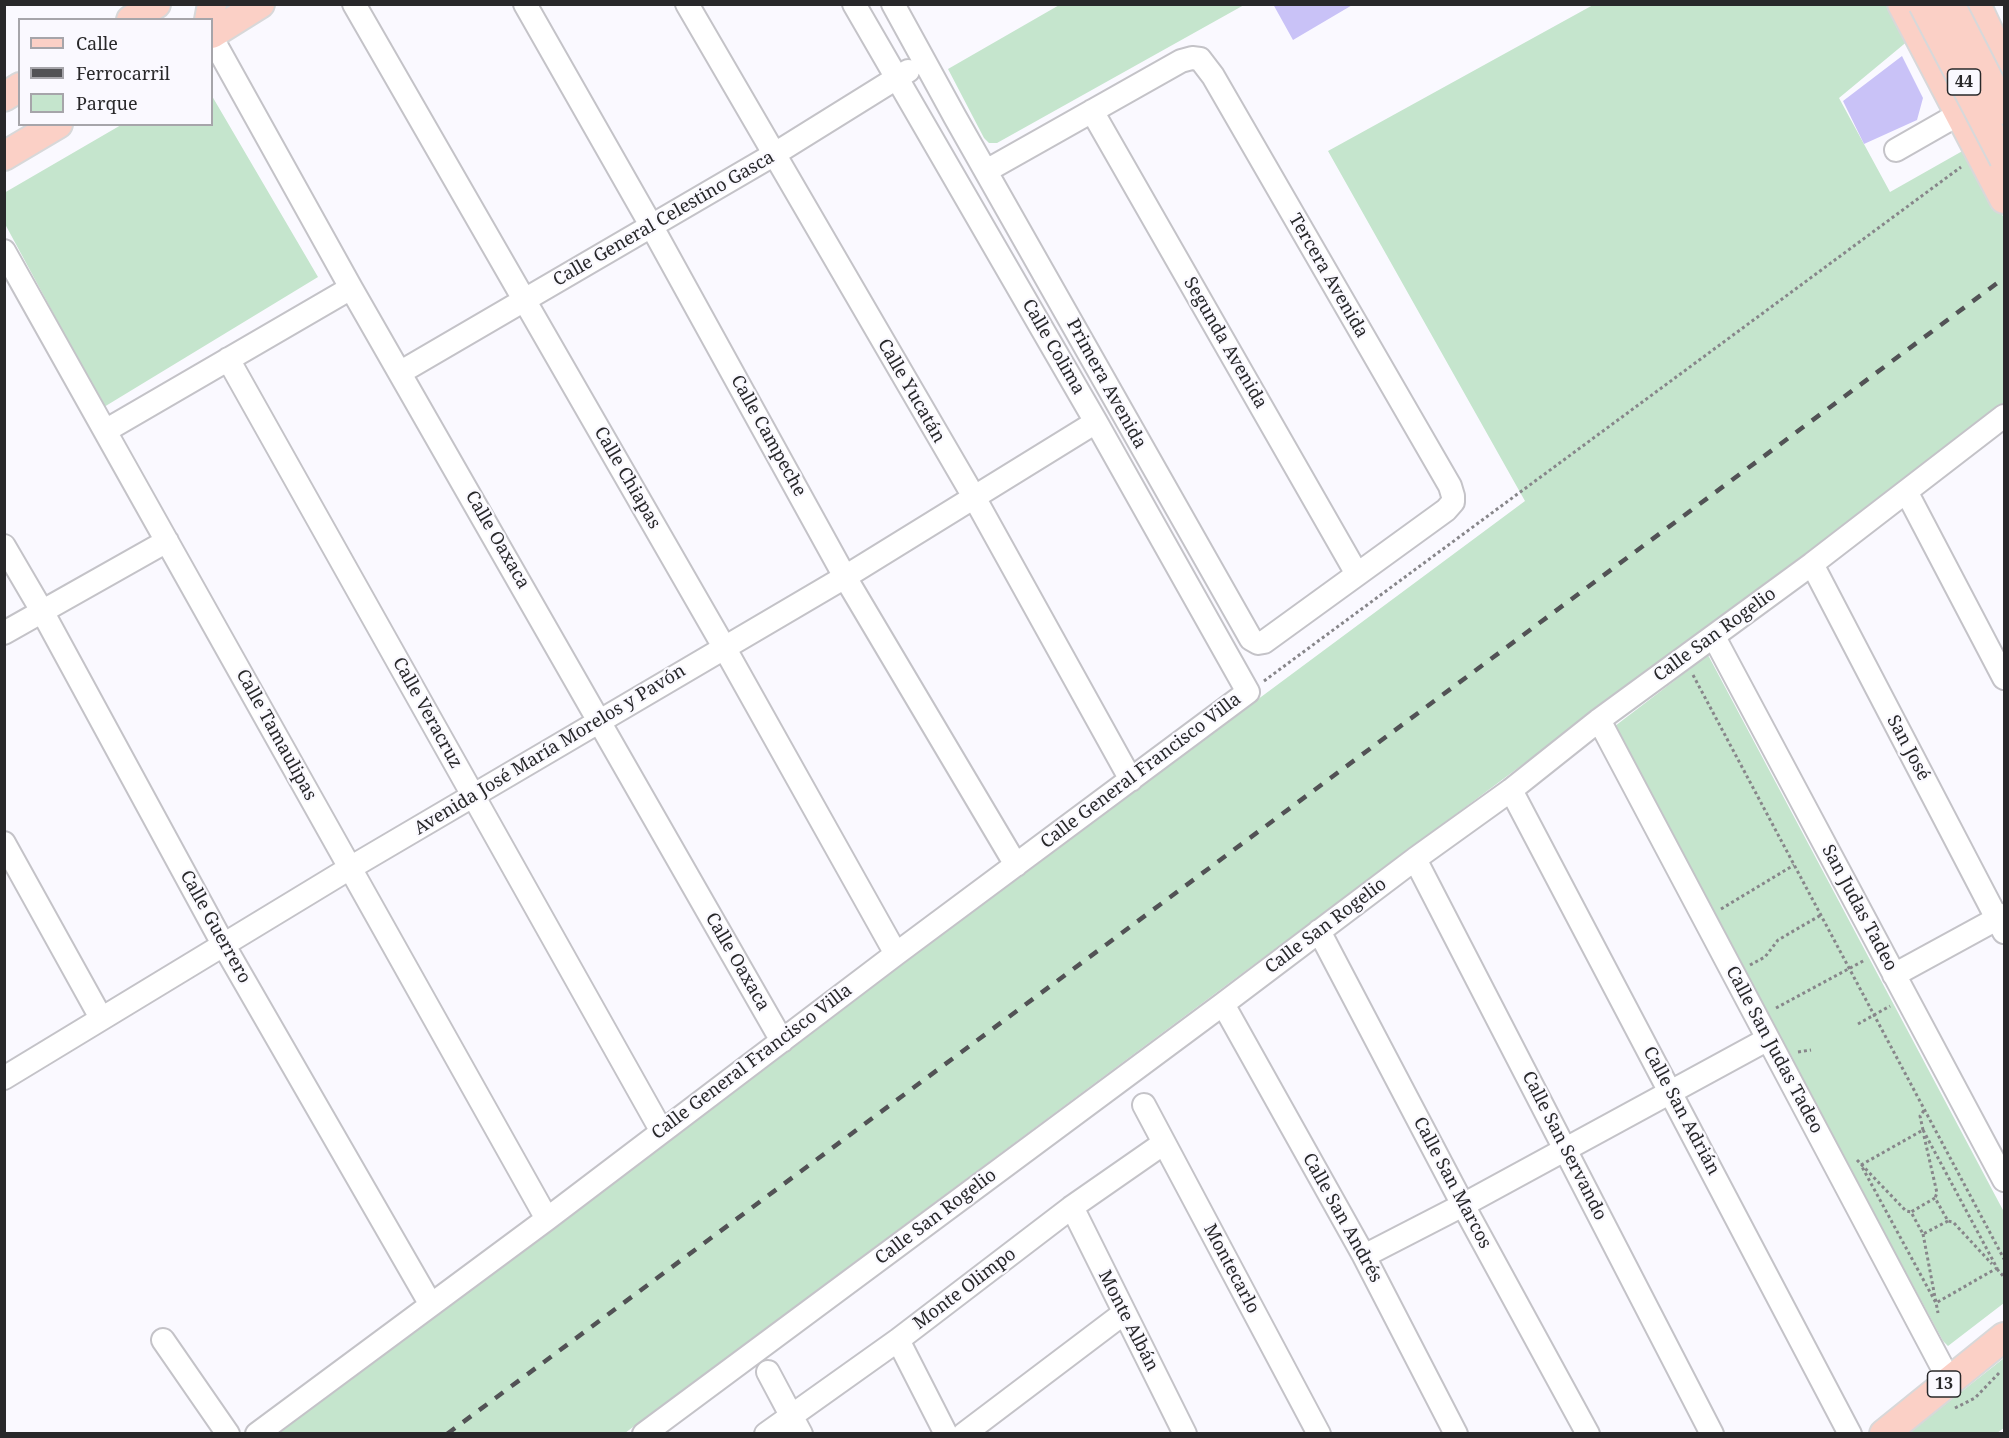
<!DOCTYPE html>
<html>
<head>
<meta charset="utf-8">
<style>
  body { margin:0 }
  #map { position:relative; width:2009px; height:1438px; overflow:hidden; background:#faf9ff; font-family:"Noto Serif",serif }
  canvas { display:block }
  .frame { position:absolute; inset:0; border:6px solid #28282a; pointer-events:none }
  .legend { position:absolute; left:18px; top:18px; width:195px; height:108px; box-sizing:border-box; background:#faf9ff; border:2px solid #a6a5aa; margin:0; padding:8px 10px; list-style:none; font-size:18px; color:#28282a }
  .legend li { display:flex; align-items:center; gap:12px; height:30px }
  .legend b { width:30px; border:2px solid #a6a5aa }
</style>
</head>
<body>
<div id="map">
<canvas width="2009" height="1438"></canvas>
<div class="frame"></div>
<ul class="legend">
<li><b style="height:8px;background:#fbd0c6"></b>Calle</li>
<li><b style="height:8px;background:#525255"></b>Ferrocarril</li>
<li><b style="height:16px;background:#c5e5cd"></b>Parque</li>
</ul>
</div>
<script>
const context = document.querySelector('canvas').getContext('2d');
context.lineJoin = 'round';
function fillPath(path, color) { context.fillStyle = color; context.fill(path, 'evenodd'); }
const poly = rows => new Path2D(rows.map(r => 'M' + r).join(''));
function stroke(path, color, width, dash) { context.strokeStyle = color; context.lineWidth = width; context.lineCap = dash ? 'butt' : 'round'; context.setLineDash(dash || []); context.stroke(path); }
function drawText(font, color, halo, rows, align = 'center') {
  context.font = font + ' "Noto Serif",serif'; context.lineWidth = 4.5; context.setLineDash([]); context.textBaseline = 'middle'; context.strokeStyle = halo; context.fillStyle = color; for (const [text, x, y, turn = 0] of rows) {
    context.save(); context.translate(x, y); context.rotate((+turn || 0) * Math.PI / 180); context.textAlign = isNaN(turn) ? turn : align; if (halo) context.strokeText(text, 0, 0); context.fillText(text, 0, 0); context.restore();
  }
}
fillPath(poly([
  [1061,4,1244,4,1244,5,997,143,989,143,984,138,948,69],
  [1593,5,1891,5,1909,40,1839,98,1890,192,1966,149,2004,218,2004,406,625,1433,276,1434,935,939,1525,501,1328,151],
  [212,96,318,277,104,407,5,224,4,193,121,125,212,124],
  [1708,655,2004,1212,2004,1303,1948,1346,1943,1341,1766,1013,1615,726],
  [2004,1358,2004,1428,1997,1433,1909,1433]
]), '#c5e5cd');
fillPath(poly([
  [1273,4,1354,4,1293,40],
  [1902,56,1923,98,1917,120,1864,144,1843,101]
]), '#c9c2f7');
const minor = poly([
  [354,4,724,647,896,954],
  [525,4,652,227,845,577,1016,865],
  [687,4,974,497,1131,780],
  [893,4,955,117,1251,639,1258,643,1264,642,1446,510,1453,502,1453,496,1450,486,1213,76,1200,59,1192,58,1181,61,986,171],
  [212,38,351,288,782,1041],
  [1092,111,1357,574],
  [1896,150,1973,106],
  [4,251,547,1219],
  [228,359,661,1130],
  [401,372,773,155,908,71],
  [105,431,351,288],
  [1907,493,2004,678],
  [4,546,42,611,223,944,431,1305],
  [1812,564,2004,932],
  [4,633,167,541],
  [1714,637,2004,1180],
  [1599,720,1949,1380],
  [1511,790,1850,1434],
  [4,843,101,1018],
  [1415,859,1712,1434],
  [1319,931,1463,1205,1588,1434],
  [1894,975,2004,915],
  [1223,1004,1364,1256,1456,1434],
  [4,1078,350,868,845,577,1096,422],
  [1144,1105,1319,1434],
  [1072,1207,1185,1434],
  [1364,1256,1463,1205,1768,1039],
  [163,1340,228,1434],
  [898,1340,946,1434],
  [768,1372,801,1434],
  [257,1434,547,1219,896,954,1248,692,1096,422,854,4],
  [644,1434,1223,1004,1415,859,1511,790,1599,720,1812,564,2004,416],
  [766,1434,898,1340,1072,1207,1164,1143],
  [964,1434,1124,1313]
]);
const major = poly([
  [1902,4,2004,199],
  [1976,4,2004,64],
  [131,20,156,4],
  [209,20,212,4],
  [212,34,260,4],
  [4,97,20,87],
  [4,156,58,124],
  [1884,1434,2004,1337]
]);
stroke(minor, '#c4c3c8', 26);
stroke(major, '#d8d8d9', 32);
stroke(poly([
  [1693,675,2004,1259],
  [1264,681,1961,167],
  [1721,909,1794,865],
  [1750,965,1765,957,1778,940,1821,915],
  [1776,1008,1865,960],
  [1858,1024,1890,1006],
  [1798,1052,1811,1050],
  [1923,1130,1997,1268,1936,1303,1861,1165,1923,1130],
  [1923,1130,1920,1116,1925,1109],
  [1924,1136,1937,1193,1935,1198],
  [1857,1160,1906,1211,1911,1212],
  [1948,1221,1923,1234,1911,1212,1935,1198,1948,1221,1953,1222,1992,1264],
  [1923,1234,1938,1313],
  [1997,1269,2004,1277],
  [1955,1408,1975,1398,1999,1373]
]), '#87868a', 3, [3, 3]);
stroke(minor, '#fff', 22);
stroke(major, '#fbd0c6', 28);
stroke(poly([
  [447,1434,2004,278]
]), '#525255', 4.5, [10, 10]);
const majorBridge = poly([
  [1923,4,2004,159],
  [1950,4,2004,110]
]);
stroke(majorBridge, '#d8d8d9', 32, []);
stroke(majorBridge, '#fbd0c6', 28);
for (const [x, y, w] of [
  [1964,82,33],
  [1944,1384,33]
]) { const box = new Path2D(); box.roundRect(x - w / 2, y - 13, w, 26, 4.5); context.fillStyle = '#faf9ff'; context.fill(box); stroke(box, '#28282a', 1.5); }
drawText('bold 16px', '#28282a', null, [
  ["44",1964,82],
  ["13",1944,1384]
]);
drawText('18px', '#28282a', '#faf9ff', [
  ["Calle General Celestino Gasca",664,219,-30],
  ["Tercera Avenida",1328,276,60],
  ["Segunda Avenida",1225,343,60],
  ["Calle Colima",1053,347,60],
  ["Primera Avenida",1106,384,61],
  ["Calle Yucatán",911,391,60],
  ["Calle Campeche",768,436,61],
  ["Calle Chiapas",627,478,60],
  ["Calle Oaxaca",497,540,60],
  ["Calle San Rogelio",1715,635,-36],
  ["Calle Veracruz",427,713,61],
  ["Calle Tamaulipas",276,735,61],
  ["San José",1908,748,62],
  ["Avenida José María Morelos y Pavón",550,750,-31],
  ["Calle General Francisco Villa",1141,771,-37],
  ["San Judas Tadeo",1859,908,62],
  ["Calle San Rogelio",1326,926,-37],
  ["Calle Guerrero",215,927,61],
  ["Calle Oaxaca",737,962,60],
  ["Calle San Judas Tadeo",1774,1050,62],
  ["Calle General Francisco Villa",752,1062,-37],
  ["Calle San Adrián",1681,1111,62],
  ["Calle San Servando",1564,1146,63],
  ["Calle San Marcos",1452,1183,62],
  ["Calle San Rogelio",936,1217,-37],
  ["Calle San Andrés",1342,1218,61],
  ["Montecarlo",1231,1269,62],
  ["Monte Olimpo",965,1289,-37],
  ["Monte Albán",1128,1321,63]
]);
</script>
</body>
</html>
